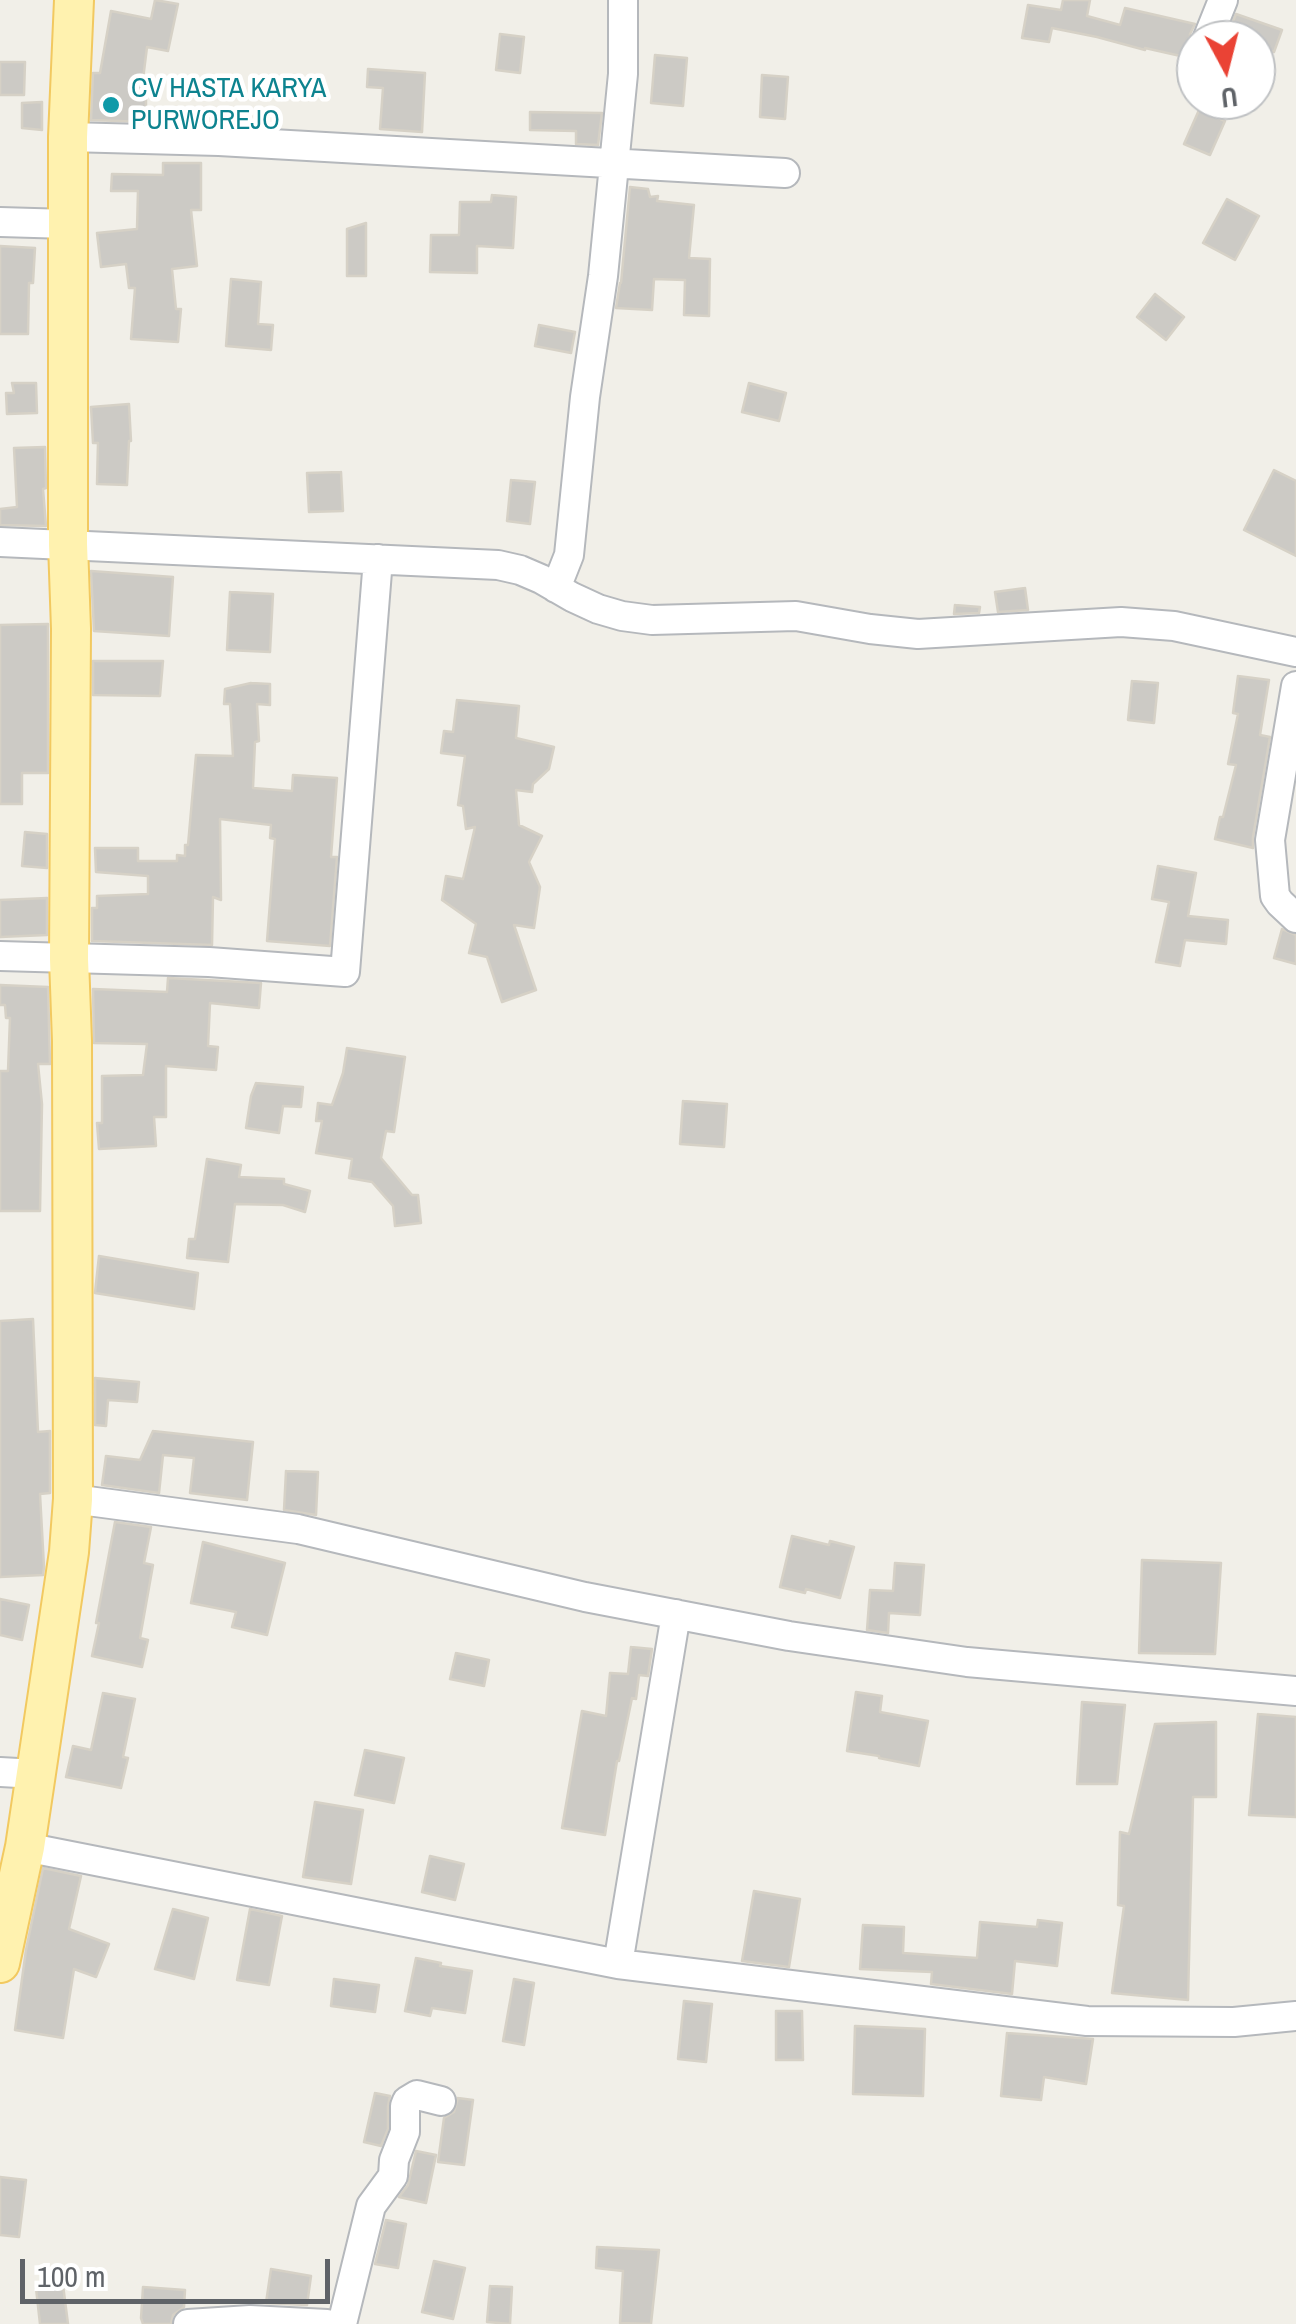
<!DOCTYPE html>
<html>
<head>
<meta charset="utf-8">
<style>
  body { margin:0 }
  #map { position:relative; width:1296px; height:2324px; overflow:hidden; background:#f1efe8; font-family:"Archivo Narrow",sans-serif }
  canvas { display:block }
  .north { position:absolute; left:1176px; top:20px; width:100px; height:100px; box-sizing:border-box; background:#fff; border:2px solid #bfc1c3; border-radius:50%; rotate:173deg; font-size:28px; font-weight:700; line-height:40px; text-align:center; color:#5f6368 }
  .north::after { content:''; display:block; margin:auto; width:35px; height:45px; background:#ea4335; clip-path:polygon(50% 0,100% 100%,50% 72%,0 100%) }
  .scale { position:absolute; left:20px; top:2259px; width:310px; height:45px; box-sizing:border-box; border:5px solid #5f6368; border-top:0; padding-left:12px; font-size:30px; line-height:35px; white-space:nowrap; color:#5f6368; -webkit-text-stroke:8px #fff; paint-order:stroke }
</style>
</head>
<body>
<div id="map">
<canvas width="1296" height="2324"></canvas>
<div class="north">U</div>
<div class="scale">100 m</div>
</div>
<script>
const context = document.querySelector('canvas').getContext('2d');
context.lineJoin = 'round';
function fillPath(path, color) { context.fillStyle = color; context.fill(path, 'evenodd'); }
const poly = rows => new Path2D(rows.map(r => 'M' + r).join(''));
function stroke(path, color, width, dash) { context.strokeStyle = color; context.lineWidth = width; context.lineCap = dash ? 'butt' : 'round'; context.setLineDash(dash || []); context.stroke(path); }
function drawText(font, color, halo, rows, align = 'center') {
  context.font = font + ' "Archivo Narrow",sans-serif'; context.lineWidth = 9; context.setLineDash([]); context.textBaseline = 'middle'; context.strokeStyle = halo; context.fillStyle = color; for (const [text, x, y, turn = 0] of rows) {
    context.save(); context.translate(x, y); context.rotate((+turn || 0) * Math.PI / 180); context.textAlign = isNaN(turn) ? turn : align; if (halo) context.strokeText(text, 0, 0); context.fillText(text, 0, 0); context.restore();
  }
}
const building = poly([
  [155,0,178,4,168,51,147,47,143,79,146,80,146,122,91,120,93,73,100,73,111,11,151,19,155,0],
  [1063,0,1090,0,1087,16,1120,25,1125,8,1195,24,1190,34,1188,55,1185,57,1145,48,1145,50,1097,37,1052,28,1049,42,1022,38,1028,5,1061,10,1063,0],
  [1236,14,1282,30,1274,52,1256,46,1256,40,1238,40,1227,36,1236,14],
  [500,34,524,37,520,73,496,70,500,34],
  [655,55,687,58,683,106,651,103,655,55],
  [0,62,25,62,24,95,0,95,0,62],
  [368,69,425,73,422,132,380,129,383,88,367,87,368,69],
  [762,75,788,77,785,119,760,117,762,75],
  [42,102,42,130,22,128,22,103,42,102],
  [1199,110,1225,121,1210,155,1184,144,1199,110],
  [530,112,602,113,598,145,576,144,576,131,530,130,530,112],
  [163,163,201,163,201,210,191,210,197,266,172,269,176,309,181,309,178,342,131,339,135,288,129,288,126,264,101,267,97,233,137,229,138,191,111,191,112,174,163,175,163,163],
  [630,187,648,189,650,197,658,196,657,201,694,205,689,258,710,259,709,316,684,315,685,280,654,279,652,310,616,308,620,283,621,283,630,187],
  [492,195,516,197,513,248,477,246,477,273,430,272,431,235,459,235,460,202,491,202,492,195],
  [1227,199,1259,216,1235,260,1203,243,1227,199],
  [366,223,366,276,347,276,347,229,366,223],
  [0,246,35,248,33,283,29,283,28,334,0,334,0,246],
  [231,279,261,282,258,324,273,325,271,350,226,346,231,279],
  [1155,294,1184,317,1166,340,1137,317,1155,294],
  [539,325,575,332,571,353,535,346,539,325],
  [12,383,36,383,37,413,7,414,6,393,14,393,12,383],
  [749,383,786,393,779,421,742,412,749,383],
  [129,404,131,441,129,441,127,485,97,484,98,443,93,443,91,407,129,404],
  [45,447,46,488,43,489,46,526,0,525,0,509,17,507,14,448,45,447],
  [1274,470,1296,481,1296,556,1244,530,1274,470],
  [341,472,343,511,309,512,307,473,341,472],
  [511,480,535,482,530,524,507,521,511,480],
  [91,571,173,577,169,636,94,631,91,571],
  [1025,588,1028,610,998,612,995,592,1025,588],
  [230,592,273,594,270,652,227,650,230,592],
  [955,605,980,607,979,613,954,614,955,605],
  [48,624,48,773,22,773,22,804,0,804,0,625,48,624],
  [93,661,163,661,160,696,93,695,93,661],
  [1238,676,1269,680,1260,735,1270,737,1253,837,1253,848,1215,839,1220,817,1223,817,1236,765,1228,764,1238,714,1233,713,1238,676],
  [1132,681,1158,683,1154,723,1128,720,1132,681],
  [251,683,270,684,270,705,257,704,259,741,255,742,253,788,292,791,293,775,337,778,331,857,337,857,330,946,267,941,275,839,270,838,271,825,220,819,221,900,213,897,212,945,92,941,92,908,97,908,97,896,148,894,148,876,96,872,95,848,138,848,138,861,177,861,177,855,185,856,185,845,188,845,196,755,233,756,230,704,224,704,225,689,251,683],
  [457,700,519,706,516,738,554,747,549,769,533,784,532,792,516,790,519,825,542,836,529,862,540,887,534,928,514,925,536,990,502,1002,487,957,469,953,476,924,442,900,446,876,463,879,475,827,466,829,463,806,458,805,465,756,441,753,444,731,453,732,457,700],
  [25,832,47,834,47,868,22,866,25,832],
  [1158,866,1196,873,1188,916,1228,920,1226,944,1185,940,1180,966,1156,962,1169,902,1152,899,1158,866],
  [47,898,47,935,0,937,0,900,47,898],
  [1282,929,1296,935,1296,964,1274,958,1282,929],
  [168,978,261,983,259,1008,210,1003,208,1046,218,1047,216,1070,166,1066,166,1117,154,1117,156,1146,99,1149,97,1123,102,1123,102,1076,143,1075,147,1044,94,1043,93,989,167,992,168,978],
  [0,985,48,987,50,1064,38,1064,42,1104,40,1211,0,1211,0,1071,8,1071,10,1018,6,1018,5,1005,0,1005,0,985],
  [347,1048,405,1057,394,1132,386,1131,381,1158,412,1195,418,1195,421,1223,395,1226,393,1206,372,1182,349,1178,352,1159,316,1153,322,1121,316,1121,318,1103,332,1105,343,1073,347,1048],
  [256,1083,303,1087,301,1107,283,1106,279,1133,246,1128,251,1096,256,1083],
  [683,1101,727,1104,724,1147,680,1144,683,1101],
  [207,1159,241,1165,239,1177,284,1179,284,1184,310,1191,305,1212,283,1205,235,1204,228,1262,187,1258,189,1239,195,1239,207,1159],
  [99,1256,198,1273,194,1309,95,1293,99,1256],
  [33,1319,38,1432,50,1431,50,1493,40,1494,44,1567,43,1575,0,1577,0,1321,33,1319],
  [95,1378,139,1382,137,1402,108,1400,106,1426,95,1425,95,1378],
  [153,1431,253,1442,247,1500,190,1493,194,1458,163,1455,159,1493,102,1485,106,1456,140,1460,153,1431],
  [286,1471,318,1472,316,1515,284,1510,286,1471],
  [115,1522,151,1527,144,1563,153,1565,140,1638,148,1640,142,1667,92,1656,99,1623,96,1623,115,1522],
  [792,1536,829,1545,830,1541,854,1547,840,1598,806,1589,805,1593,780,1587,792,1536],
  [203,1542,285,1563,267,1635,232,1627,236,1612,191,1603,203,1542],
  [1142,1560,1221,1563,1215,1654,1139,1653,1142,1560],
  [895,1563,924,1565,920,1615,889,1613,888,1633,867,1630,870,1590,893,1591,895,1563],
  [0,1599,29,1605,22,1640,0,1635,0,1599],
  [631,1647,652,1649,648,1676,639,1675,636,1699,632,1698,619,1761,617,1761,605,1835,562,1828,582,1711,606,1716,610,1673,628,1674,631,1647],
  [456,1653,489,1660,484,1686,450,1679,456,1653],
  [856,1692,882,1696,880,1712,928,1721,919,1766,879,1758,879,1756,847,1751,856,1692],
  [103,1693,135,1699,123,1757,128,1758,121,1788,66,1777,73,1746,91,1750,103,1693],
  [1082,1702,1125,1705,1117,1784,1077,1784,1082,1702],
  [1258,1714,1296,1717,1296,1817,1249,1815,1258,1714],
  [1216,1722,1216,1797,1193,1797,1188,2000,1112,1993,1124,1906,1118,1905,1120,1832,1129,1834,1155,1724,1216,1722],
  [365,1750,404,1758,394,1803,355,1795,365,1750],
  [315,1802,363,1810,351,1884,303,1877,315,1802],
  [430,1856,464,1864,455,1900,422,1892,430,1856],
  [43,1868,81,1876,69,1929,109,1944,96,1977,74,1969,63,2038,15,2030,26,1950,43,1868],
  [754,1891,800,1899,789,1967,742,1961,754,1891],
  [173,1909,208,1918,194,1979,155,1969,173,1909],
  [250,1909,282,1916,269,1985,237,1980,250,1909],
  [1038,1920,1062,1923,1057,1966,1015,1961,1012,1994,931,1984,932,1972,860,1969,863,1925,904,1927,903,1953,977,1958,980,1922,1037,1927,1038,1920],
  [416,1958,441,1963,440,1966,472,1971,465,2013,432,2008,430,2016,405,2011,416,1958],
  [334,1979,379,1985,375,2012,331,2006,334,1979],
  [514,1979,534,1983,524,2045,503,2041,514,1979],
  [684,2001,712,2004,706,2062,678,2059,684,2001],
  [776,2011,802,2011,803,2060,776,2060,776,2011],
  [855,2026,925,2029,923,2096,853,2094,855,2026],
  [1007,2033,1093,2039,1086,2084,1044,2077,1041,2100,1001,2096,1007,2033],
  [375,2093,390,2096,388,2106,388,2129,381,2146,364,2142,375,2093],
  [458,2098,473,2100,464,2165,438,2162,444,2118,454,2112,458,2098],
  [416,2151,436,2155,426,2203,399,2197,408,2185,416,2151],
  [0,2177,26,2180,19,2237,0,2235,0,2177],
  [386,2220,406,2224,398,2268,375,2264,386,2220],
  [597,2247,659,2250,651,2324,620,2323,623,2271,596,2268,597,2247],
  [434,2261,465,2268,453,2319,422,2312,434,2261],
  [271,2269,311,2276,307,2305,266,2303,271,2269],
  [63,2285,68,2324,40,2324,36,2288,63,2285],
  [490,2286,512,2287,510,2324,487,2322,490,2286],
  [143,2287,185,2290,184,2307,173,2315,171,2324,143,2324,141,2318,143,2287]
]);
fillPath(building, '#cccac5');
stroke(building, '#d6d1c6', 2.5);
const minor = poly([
  [1207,40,1223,0],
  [1193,78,1196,70],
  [68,137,219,141,785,173],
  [0,222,68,224],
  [0,542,498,565,520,570,541,579,572,597,598,609,622,616,652,620,796,616,870,629,918,634,1121,622,1174,626,1296,652],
  [556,588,569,555,585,397,603,276,623,74,623,0],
  [1296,686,1270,840,1275,896,1280,903,1296,918],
  [0,956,209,962,345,972,378,559],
  [73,1499,298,1529,585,1597,789,1636,967,1662,1296,1691],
  [0,1772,36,1774],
  [25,1847,618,1964,1087,2021,1234,2022,1296,2016],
  [618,1964,676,1614],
  [188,2324,250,2320,327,2324],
  [342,2324,371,2206,393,2176,394,2160,405,2132,405,2106,407,2101,417,2095,441,2101]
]);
const major = poly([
  [0,1963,25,1847,69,1552,73,1499,72,1041,69,959,71,629,68,544,68,137,74,0]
]);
stroke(minor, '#b5b8bc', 32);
stroke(major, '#f2c960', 42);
stroke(minor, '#fff', 28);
stroke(major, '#fff2af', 38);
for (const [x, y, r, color] of [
  [111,105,10,"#0f9aa8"]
]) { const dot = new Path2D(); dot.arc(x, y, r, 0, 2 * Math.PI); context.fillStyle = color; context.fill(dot); stroke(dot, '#fff', 4); }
drawText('28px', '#0d838f', '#fff', [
  ["CV HASTA KARYA",131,89],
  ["PURWOREJO",131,121]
], 'left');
</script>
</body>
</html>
